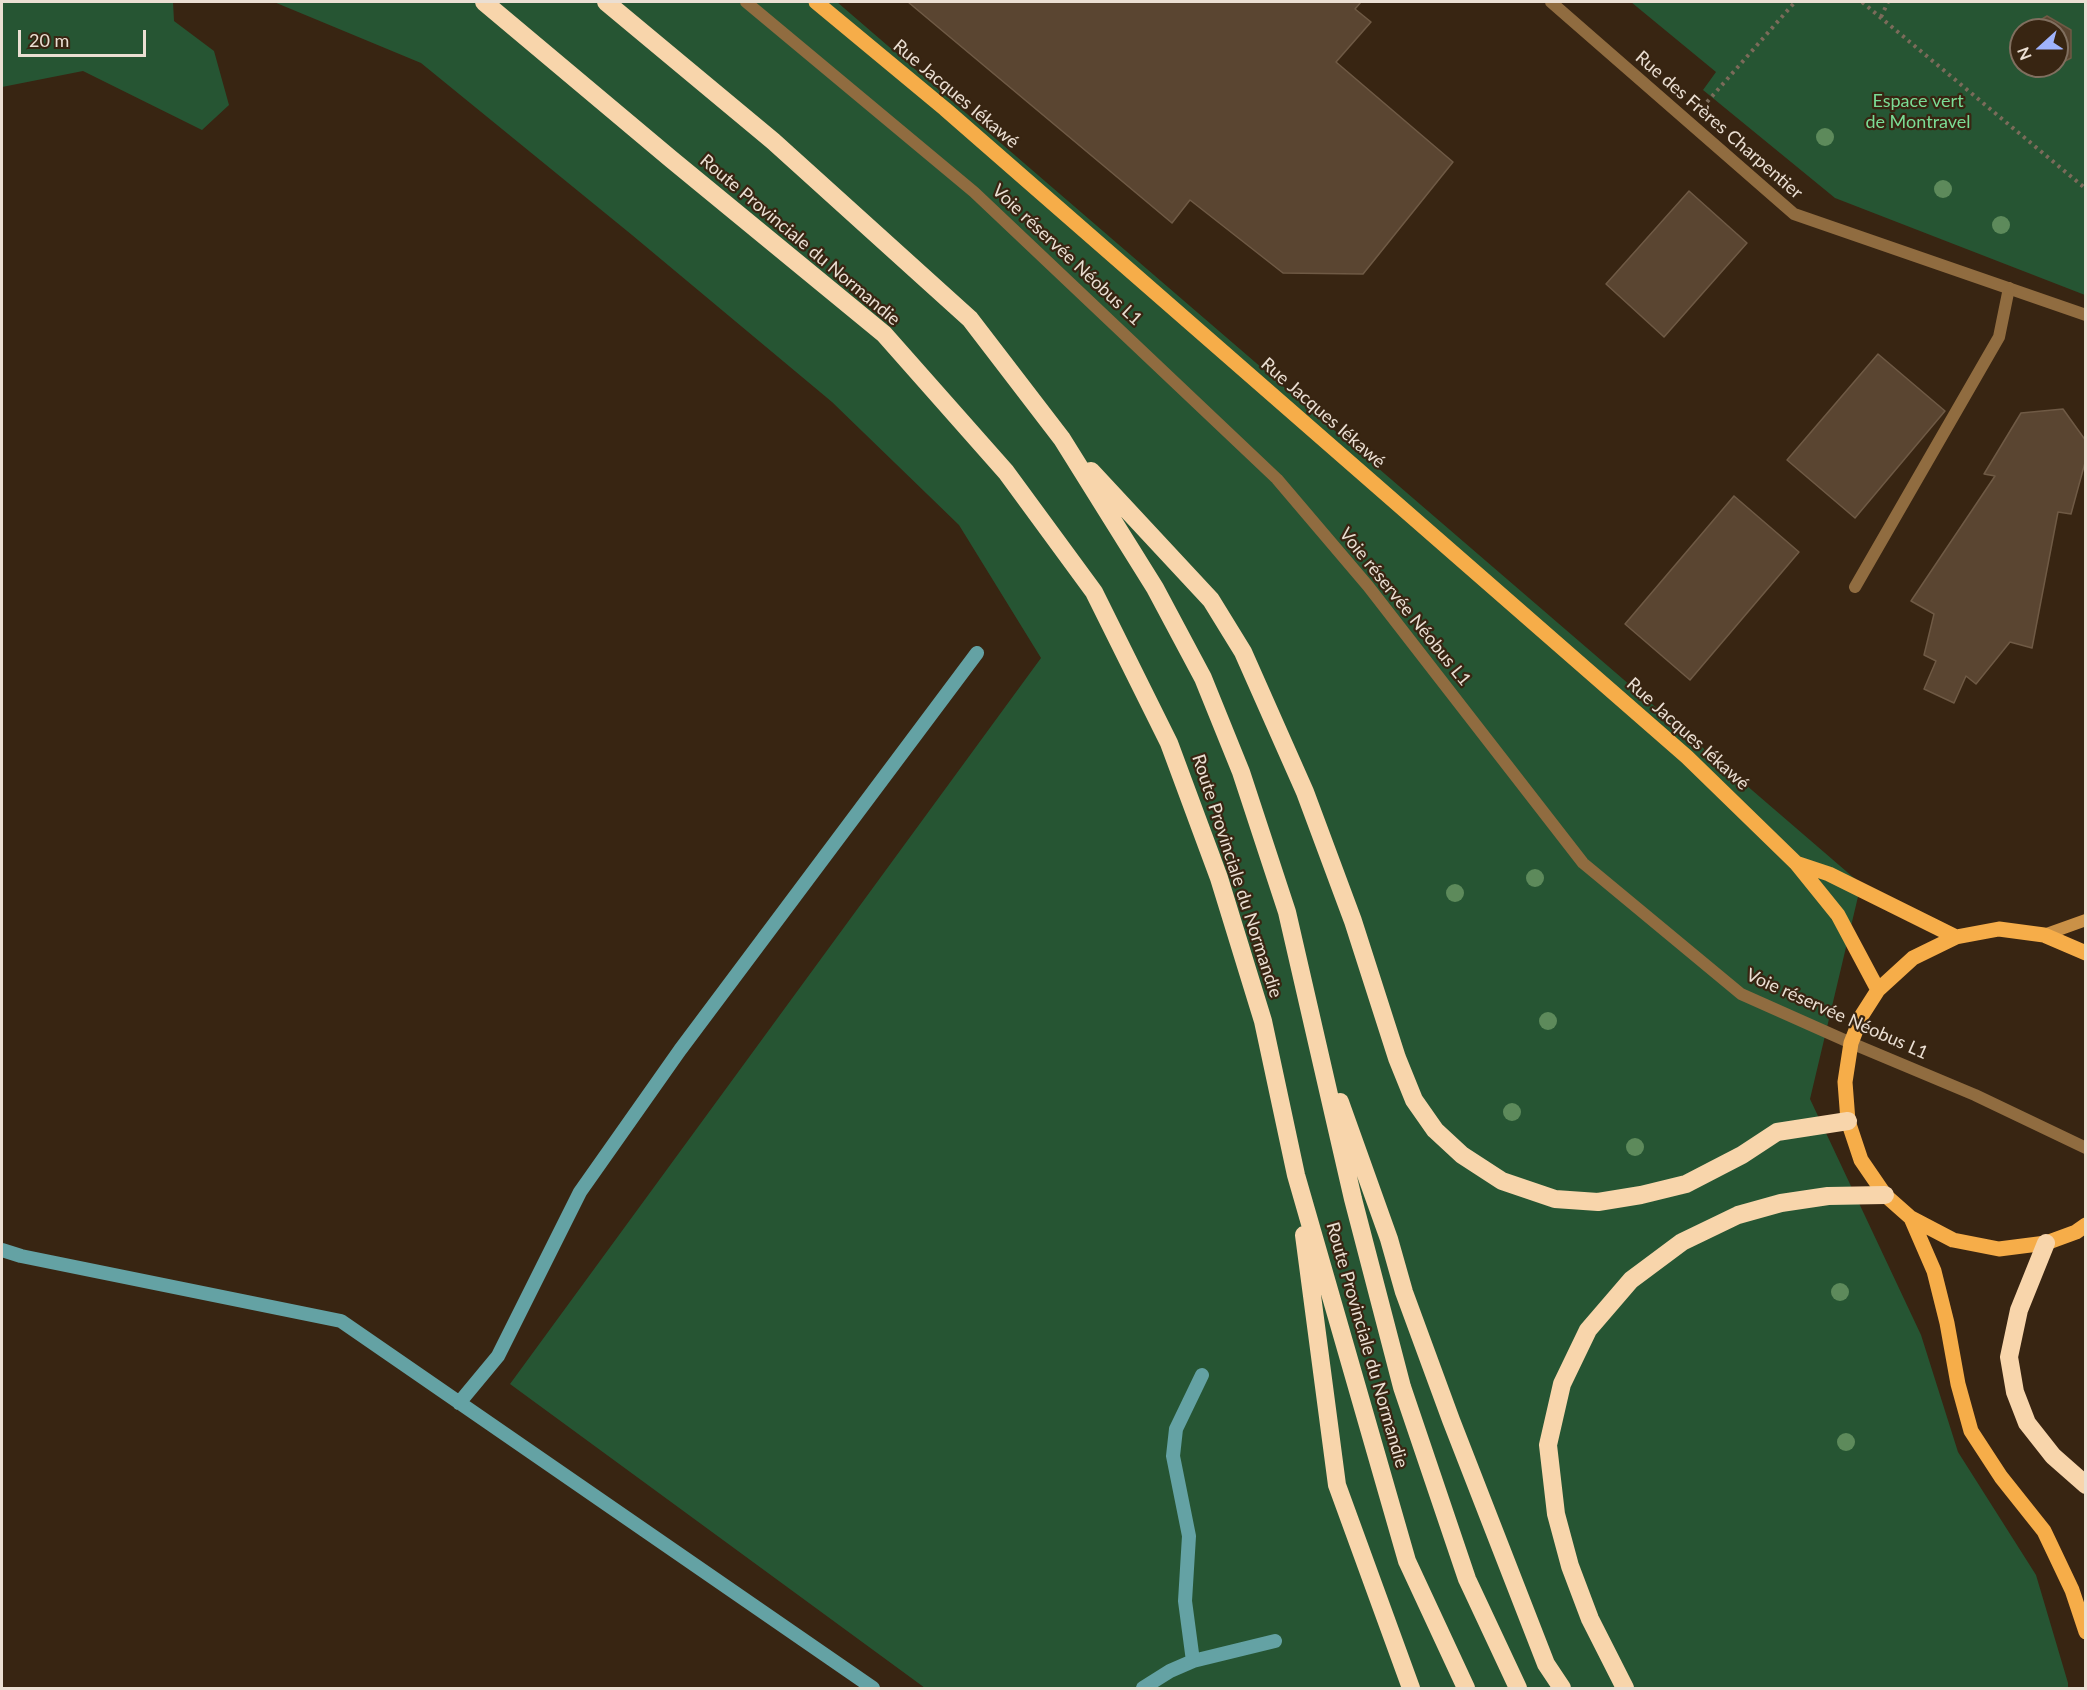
<!DOCTYPE html>
<html>
<head>
<meta charset="utf-8">
<style>
  body { margin:0 }
  #map { position:relative; width:2087px; height:1690px; overflow:hidden; background:#382512; font-family:Lato,sans-serif }
  canvas { display:block }
  .frame { position:absolute; inset:0; border:3px solid #ebdfd3; pointer-events:none }
  .north { position:absolute; left:2009px; top:18px; width:60px; height:60px; box-sizing:border-box; background:#382512; border:2px solid #806f5f; border-radius:50%; rotate:249deg; font-size:16px; font-weight:700; line-height:24px; text-align:center; color:#ebdfd3 }
  .north::after { content:''; display:block; margin:auto; width:21px; height:27px; background:#9fb3fd; clip-path:polygon(50% 0,100% 100%,50% 72%,0 100%) }
  .scale { position:absolute; left:18px; top:30px; width:128px; height:27px; box-sizing:border-box; border:3px solid #ebdfd3; border-top:0; padding-left:8px; font-size:18px; line-height:21px; white-space:nowrap; color:#ebdfd3; -webkit-text-stroke:4px #382512; paint-order:stroke }
</style>
</head>
<body>
<div id="map">
<canvas width="2087" height="1690"></canvas>
<div class="frame"></div>
<div class="north">N</div>
<div class="scale">20 m</div>
</div>
<script>
const context = document.querySelector('canvas').getContext('2d');
context.lineJoin = 'round';
function fillPath(path, color) { context.fillStyle = color; context.fill(path, 'evenodd'); }
const poly = rows => new Path2D(rows.map(r => 'M' + r).join(''));
function stroke(path, color, width, dash) { context.strokeStyle = color; context.lineWidth = width; context.lineCap = dash ? 'butt' : 'round'; context.setLineDash(dash || []); context.stroke(path); }
function drawText(font, color, halo, rows, align = 'center') {
  context.font = font + ' Lato,sans-serif'; context.lineWidth = 4.5; context.setLineDash([]); context.textBaseline = 'middle'; context.strokeStyle = halo; context.fillStyle = color; for (const [text, x, y, turn = 0] of rows) {
    context.save(); context.translate(x, y); context.rotate((+turn || 0) * Math.PI / 180); context.textAlign = isNaN(turn) ? turn : align; if (halo) context.strokeText(text, 0, 0); context.fillText(text, 0, 0); context.restore();
  }
}
fillPath(poly([
  [2,2,173,2,174,21,214,51,229,105,202,130,83,71,2,87],
  [274,2,837,2,1861,884,1810,1099,1921,1335,1958,1452,2036,1575,2068,1683,2068,1688,925,1688,510,1384,1041,658,959,525,832,402,632,235,421,63],
  [1631,2,2085,2,2085,295,1835,198,1703,90,1716,72],
  [2021,30,2057,30,2057,66,2021,66]
]), '#265533');
stroke(poly([
  [2,1250,21,1256,341,1321,873,1688],
  [459,1403,498,1356,580,1192,680,1050,977,653],
  [1193,1661,1185,1601,1189,1536,1173,1456,1176,1429,1202,1375],
  [1143,1688,1170,1671,1193,1661,1275,1641]
]), '#64a2a4', 14);
const building = poly([
  [908,2,1361,2,1355,9,1371,22,1336,62,1453,162,1363,274,1283,273,1190,200,1172,223,908,2],
  [2047,16,2071,30,2071,58,2057,65,2057,30,2024,30,2047,16],
  [1689,191,1747,243,1664,337,1606,284,1689,191],
  [1878,354,1945,411,1855,518,1787,460,1878,354],
  [2063,409,2086,441,2086,459,2071,514,2058,512,2032,648,2010,642,1976,684,1966,676,1954,703,1924,689,1936,661,1924,655,1934,614,1911,601,1995,476,1984,474,2021,413,2063,409],
  [1734,496,1799,552,1690,680,1625,624,1734,496]
]);
fillPath(building, '#5a4531');
stroke(building, '#6f5a45', 1.5);
stroke(poly([
  [1862,2,2086,189],
  [1881,17,1888,2],
  [1707,102,1795,2]
]), '#7b6b5a', 4, [3, 4.5]);
stroke(poly([
  [746,2,974,192,1277,479,1368,586,1583,863,1741,994,1851,1043,1975,1095,2086,1148],
  [1855,587,1999,337,2009,288]
]), '#906c40', 12);
stroke(poly([
  [1551,2,1794,214,2086,315]
]), '#906c40', 12);
stroke(poly([
  [2044,935,2086,920]
]), '#ca9147', 12);
stroke(poly([
  [816,2,945,109,1687,757,1796,863,1838,915,1878,990],
  [1796,863,1829,874,1956,937],
  [2086,953,2044,935,1999,929,1956,937,1913,958,1878,990,1862,1015,1851,1043,1845,1082,1848,1121,1861,1160,1885,1195,1911,1218,1953,1240,1999,1249,2046,1243,2076,1232,2086,1225],
  [1911,1218,1934,1271,1947,1323,1958,1384,1971,1431,2001,1477,2044,1531,2072,1590,2086,1632]
]), '#f6ad49', 15);
stroke(poly([
  [484,2,671,159,884,334,1006,472,1094,592,1169,743,1219,878,1263,1021,1296,1175,1407,1561,1466,1688],
  [606,2,773,141,970,319,1062,439,1155,588,1203,678,1241,772,1287,912,1353,1199,1402,1387,1467,1579,1518,1688],
  [1091,471,1211,600,1243,652,1305,792,1353,921,1397,1058,1414,1100,1435,1130,1462,1155,1502,1181,1555,1199,1598,1202,1641,1195,1686,1184,1742,1155,1777,1132,1848,1121],
  [1340,1102,1389,1239,1404,1292,1451,1420,1546,1664,1562,1688],
  [1304,1235,1337,1485,1411,1688],
  [2046,1243,2019,1310,2009,1357,2015,1392,2027,1423,2053,1456,2086,1485],
  [1625,1688,1590,1619,1570,1566,1556,1514,1548,1445,1562,1384,1588,1330,1631,1280,1682,1242,1738,1215,1781,1203,1828,1196,1885,1195]
]), '#f8d5ab', 18);
context.fillStyle = '#5d8a5b';
for (const [x, y] of [
  [1825,137],
  [1943,189],
  [2001,225],
  [1535,878],
  [1455,893],
  [1548,1021],
  [1512,1112],
  [1635,1147],
  [1840,1292],
  [1846,1442]
]) { context.beginPath(); context.arc(x, y, 9, 0, 2 * Math.PI); context.fill(); }
drawText('18px', '#ebdfd3', '#382512', [
  ["Rue Jacques Iékawé",956,94,40],
  ["Rue des Frères Charpentier",1719,125,41],
  ["Route Provinciale du Normandie",800,240,40],
  ["Voie réservée Néobus L1",1067,255,43],
  ["Rue Jacques Iékawé",1323,413,41],
  ["Voie réservée Néobus L1",1405,607,51],
  ["Rue Jacques Iékawé",1688,734,42],
  ["Route Provinciale du Normandie",1237,876,72],
  ["Voie réservée Néobus L1",1837,1014,24],
  ["Route Provinciale du Normandie",1367,1345,74]
]);
drawText('18px', '#7bdd96', '#382512', [
  ["Espace vert",1918,101],
  ["de Montravel",1918,122]
]);
</script>
</body>
</html>
